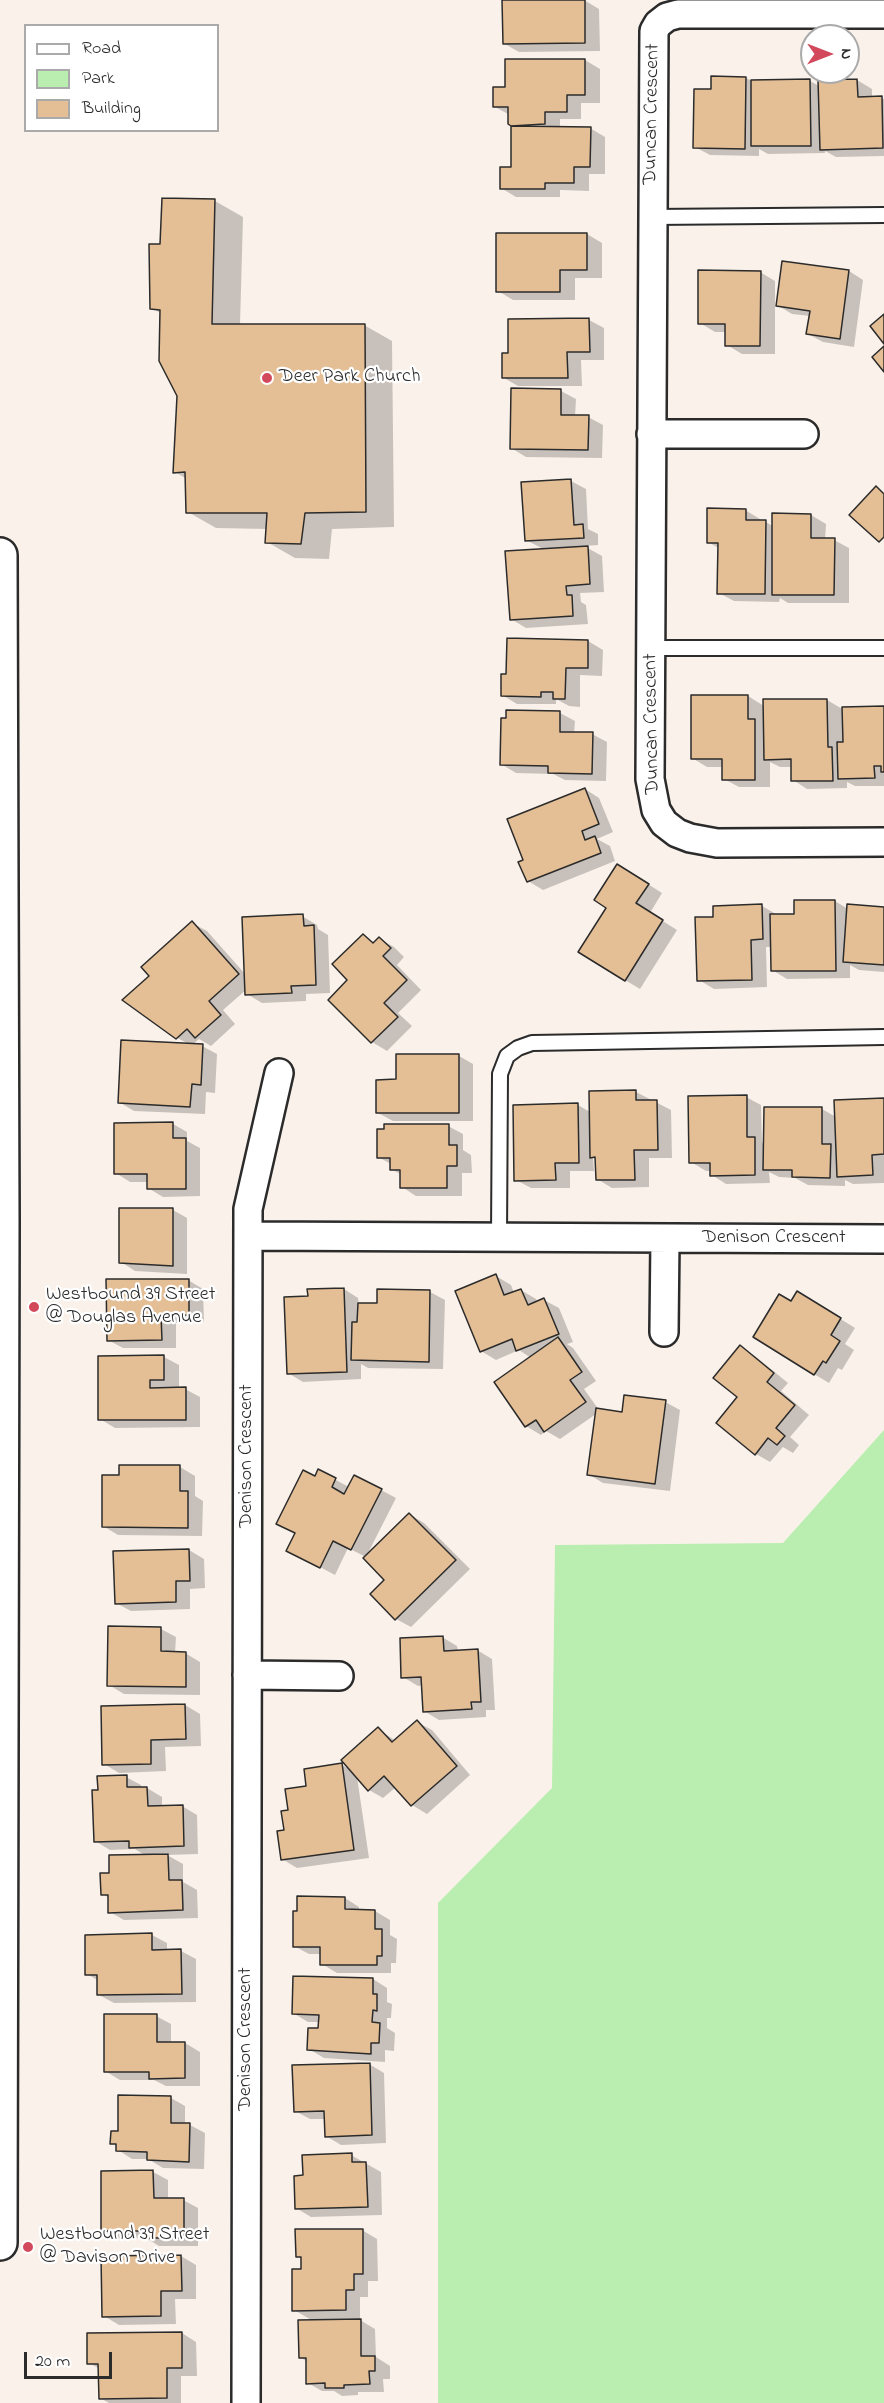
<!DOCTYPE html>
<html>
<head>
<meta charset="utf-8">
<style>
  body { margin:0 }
  #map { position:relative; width:884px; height:2403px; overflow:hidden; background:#faf2ea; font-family:"Indie Flower",sans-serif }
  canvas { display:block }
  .legend { position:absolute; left:24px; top:24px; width:195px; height:108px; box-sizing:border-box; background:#fff; border:2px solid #aaa; margin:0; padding:8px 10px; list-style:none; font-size:18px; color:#2b2b2b }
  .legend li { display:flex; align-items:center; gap:12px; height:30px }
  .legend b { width:30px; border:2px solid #aaa }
  .north { position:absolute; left:800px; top:24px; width:60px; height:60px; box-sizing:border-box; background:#fff; border:2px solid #aaa; border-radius:50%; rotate:90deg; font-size:16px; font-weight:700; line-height:24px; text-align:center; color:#2b2b2b }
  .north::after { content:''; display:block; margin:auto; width:21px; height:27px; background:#d1495b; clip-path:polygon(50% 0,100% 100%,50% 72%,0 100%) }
  .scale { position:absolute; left:24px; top:2352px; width:88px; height:27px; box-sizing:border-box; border:3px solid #2b2b2b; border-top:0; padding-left:8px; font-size:18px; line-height:21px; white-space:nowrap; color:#2b2b2b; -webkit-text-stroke:4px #fff; paint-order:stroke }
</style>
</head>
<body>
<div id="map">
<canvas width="884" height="2403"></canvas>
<ul class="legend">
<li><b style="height:8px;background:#fff"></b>Road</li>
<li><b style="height:16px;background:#b9eeb0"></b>Park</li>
<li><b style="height:16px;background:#e4be95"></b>Building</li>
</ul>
<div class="north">N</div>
<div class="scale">20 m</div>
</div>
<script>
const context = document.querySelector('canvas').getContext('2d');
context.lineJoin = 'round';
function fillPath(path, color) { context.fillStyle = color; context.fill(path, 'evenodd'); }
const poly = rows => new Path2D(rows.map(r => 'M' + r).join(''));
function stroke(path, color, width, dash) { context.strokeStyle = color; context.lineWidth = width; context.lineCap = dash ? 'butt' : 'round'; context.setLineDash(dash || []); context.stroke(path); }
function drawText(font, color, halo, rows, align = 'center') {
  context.font = font + ' "Indie Flower",sans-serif'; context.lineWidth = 4.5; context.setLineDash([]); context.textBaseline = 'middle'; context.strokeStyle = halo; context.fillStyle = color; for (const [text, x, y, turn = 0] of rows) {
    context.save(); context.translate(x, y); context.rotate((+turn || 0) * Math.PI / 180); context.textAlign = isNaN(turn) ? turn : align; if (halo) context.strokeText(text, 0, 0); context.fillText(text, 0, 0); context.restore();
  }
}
fillPath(poly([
  [884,1430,884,2403,438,2403,438,1903,552,1788,555,1545,783,1543]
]), '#b9eeb0');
fillPath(poly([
  [504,0,584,0,599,9,600,51,519,52,505,44],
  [585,60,600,69,600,103,581,103,581,119,560,119,560,128,590,128,605,137,605,174,589,174,589,191,560,190,560,197,516,197,501,188,512,168,512,125,510,115,495,107,507,88],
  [746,78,752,81,810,81,819,86,857,80,872,89,872,98,884,99,884,156,836,157,825,151,825,153,768,154,759,149,759,156,710,155,695,147,713,91],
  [215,201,243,217,240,325,364,325,392,341,394,527,332,529,329,559,295,558,267,542,268,529,216,528,188,512,187,479,175,472,179,395,162,314,152,308,162,246],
  [587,234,602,243,602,278,575,278,575,300,513,300,498,291],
  [849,271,863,280,854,347,823,342,808,334,810,316,792,314,777,305],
  [760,272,775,281,775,354,742,354,727,345,727,332,715,332,700,323],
  [589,320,604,328,604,360,581,360,582,386,518,386,504,378,510,354],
  [561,391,576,399,575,417,588,417,603,425,602,458,526,457,511,448],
  [571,481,586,489,588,529,598,534,598,545,584,546,602,556,604,592,580,593,581,602,586,605,588,624,526,628,511,619,545,550,526,540],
  [745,510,760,519,760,522,766,522,774,527,811,515,826,524,825,540,834,540,849,548,849,603,788,603,780,598,779,602,734,601,719,593,720,549,708,542],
  [588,641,603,650,602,676,580,675,580,707,569,706,558,700,556,700,556,704,517,704,502,695],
  [748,696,764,706,764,701,827,700,844,710,884,707,884,786,855,786,847,782,847,788,807,789,793,780,792,767,780,767,770,762,770,787,739,787,724,779,724,767,707,767,692,758],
  [560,713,575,721,574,734,592,734,607,742,606,781,565,780,553,774,516,773,501,764,508,720],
  [585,789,599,798,613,832,597,839,610,846,615,861,543,890,528,881,525,861],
  [632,874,662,893,650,913,677,930,640,989,625,980,608,907],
  [835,901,848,909,884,908,884,972,859,970,850,965,850,978,787,979,772,970,772,947,766,947,767,987,714,989,699,980,715,918,762,906,776,914,795,915],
  [302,916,317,925,318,929,328,935,330,993,306,994,306,1001,262,1003,247,994,247,989,223,1010,235,1024,211,1046,199,1039,192,1045,202,1046,217,1054,215,1093,206,1092,205,1114,134,1111,119,1102,190,1045,176,1037,151,976,192,923,207,931,246,975],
  [363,936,375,943,380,939,394,947,404,957,397,965,421,990,398,1013,412,1026,387,1051,372,1042,330,1000,350,980],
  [459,1056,473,1064,473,1121,393,1121,378,1113,397,1081],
  [636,1092,671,1110,672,1158,649,1158,649,1187,612,1188,597,1179,597,1160,593,1158,594,1171,570,1171,570,1188,531,1188,516,1180,578,1105,590,1112],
  [746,1097,761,1105,762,1143,822,1109,836,1117,884,1100,884,1183,853,1184,845,1180,845,1186,808,1185,795,1178,779,1177,769,1172,770,1183,726,1184,712,1175,712,1171,706,1171,691,1162],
  [173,1124,187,1132,187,1141,200,1148,200,1196,163,1197,148,1188,148,1182,130,1182,116,1173],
  [448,1126,463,1134,463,1150,471,1155,472,1173,462,1173,462,1196,416,1196,402,1187,402,1175,391,1169,391,1164,378,1157],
  [173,1210,187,1218,187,1274,135,1271,121,1262],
  [496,1276,511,1285,514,1293,521,1290,536,1299,537,1302,544,1300,559,1308,573,1342,567,1344,573,1348,596,1381,584,1389,599,1410,623,1413,665,1402,680,1410,670,1491,603,1483,588,1474,596,1414,560,1439,546,1431,541,1435,526,1426,531,1358,519,1350,496,1360,481,1351],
  [188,1280,203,1289,204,1322,176,1323,176,1348,123,1348,108,1340],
  [344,1289,358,1298,359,1304,379,1305,379,1290,430,1292,445,1300,443,1369,368,1368,361,1364,361,1379,303,1382,288,1373,309,1298],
  [812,1301,855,1328,845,1344,854,1350,842,1370,838,1368,829,1383,814,1374,791,1303],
  [740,1347,755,1356,788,1383,781,1391,809,1415,790,1437,799,1445,793,1453,783,1447,770,1462,756,1454,739,1397],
  [164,1357,179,1365,179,1389,185,1389,200,1397,200,1427,115,1428,100,1419],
  [121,1466,180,1467,195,1476,195,1496,203,1501,202,1536,118,1535,103,1526,121,1476],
  [319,1471,349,1487,381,1490,396,1498,367,1555,409,1514,424,1523,470,1569,411,1627,396,1619,386,1580,366,1557,348,1548,335,1575,303,1558,296,1533],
  [189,1550,204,1559,205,1588,190,1589,190,1609,131,1611,116,1603],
  [161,1629,176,1637,175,1653,185,1653,200,1662,200,1695,124,1694,109,1685],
  [442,1637,457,1646,458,1651,477,1650,492,1659,495,1710,486,1710,486,1717,439,1720,424,1711,423,1685,418,1686,403,1677],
  [185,1705,200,1714,201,1746,165,1747,166,1771,119,1773,104,1764],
  [417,1722,432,1730,470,1775,427,1814,412,1805,396,1787,383,1798,369,1790,357,1777,369,1858,297,1868,282,1859,289,1811,308,1787,342,1765,351,1770,378,1729,396,1741],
  [126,1777,141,1785,141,1789,147,1788,162,1797,162,1807,182,1806,197,1815,198,1854,167,1855,183,1864,183,1882,197,1890,198,1918,124,1920,110,1912,109,1898,103,1894,111,1875,146,1856,135,1849,110,1850,95,1841],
  [345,1898,359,1907,359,1911,375,1911,390,1920,390,1935,397,1939,396,1963,391,1963,391,1973,337,1973,322,1964,322,1954,309,1954,294,1946,298,1912],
  [152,1935,167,1943,167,1951,181,1951,196,1959,196,2002,114,2003,99,1995,99,1981,87,1974,86,1936],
  [373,1979,387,1988,387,2002,392,2004,391,2018,387,2018,387,2028,395,2033,394,2051,385,2050,385,2062,324,2058,309,2049,320,2030,320,2022,308,2022,293,2013],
  [156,2016,171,2024,171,2043,185,2043,200,2052,200,2086,166,2086,154,2080,120,2080,105,2071],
  [369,2064,384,2073,386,2143,341,2145,326,2136,326,2119,310,2119,295,2111],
  [171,2098,185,2106,185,2125,190,2125,205,2133,204,2169,163,2168,148,2159,132,2159,118,2150,118,2146,112,2143,119,2133],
  [351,2155,381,2172,382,2215,311,2217,296,2208,304,2177],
  [153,2172,168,2180,168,2200,183,2200,198,2208,198,2246,159,2246,146,2238,118,2239,103,2230],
  [362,2230,377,2239,378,2281,368,2281,368,2297,360,2297,360,2320,375,2329,376,2357,390,2366,390,2379,383,2379,384,2392,358,2392,358,2395,342,2396,334,2391,322,2391,308,2383,306,2361,300,2357,313,2321,294,2310,303,2270,302,2259,297,2256],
  [181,2256,196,2265,196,2299,175,2299,176,2324,119,2325,104,2316],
  [182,2333,196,2342,197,2376,181,2376,181,2403,109,2403,100,2398,100,2369,89,2363]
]), '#0003');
const building = poly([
  [502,0,585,0,585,43,503,44,502,0],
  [505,59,585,59,585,95,567,95,567,112,545,112,545,124,511,126,508,124,508,107,493,107,493,87,505,87,505,59],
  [711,76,746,77,745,149,693,148,694,89,711,89,711,76],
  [810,79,811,146,751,146,751,80,810,79],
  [857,79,858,97,882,96,883,148,820,150,818,80,857,79],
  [511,126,591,127,590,167,574,167,574,183,545,183,545,189,500,189,500,167,511,167,511,126],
  [162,198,215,199,212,324,365,324,366,512,305,513,301,544,265,543,267,513,186,513,185,472,173,473,177,396,159,361,160,310,150,309,149,244,160,244,162,198],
  [496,233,587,233,587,270,560,270,560,292,496,292,496,233],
  [782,261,849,270,840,339,806,334,810,311,776,306,782,261],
  [698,270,761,271,760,346,725,346,725,324,698,324,698,270],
  [884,314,884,344,870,326,884,314],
  [589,318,590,352,567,352,568,378,502,378,502,353,508,353,508,319,589,318],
  [884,346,884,372,872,357,884,346],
  [511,388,561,389,561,415,589,415,588,450,510,449,511,388],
  [571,479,574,525,583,524,584,538,525,541,521,482,571,479],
  [876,486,884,494,884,537,879,542,849,515,876,486],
  [707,508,746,509,746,520,766,520,765,594,717,594,718,543,707,543,707,508],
  [772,513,811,514,811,538,835,538,834,595,772,595,772,513],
  [588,546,590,584,566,586,567,595,572,595,573,616,510,620,505,551,588,546],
  [507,638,588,640,588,668,566,668,565,699,553,699,553,692,541,692,541,697,501,696,501,674,506,674,507,638],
  [691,695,748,695,748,719,755,719,755,780,722,780,722,759,691,759,691,695],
  [763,699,827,699,828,747,832,747,833,781,791,781,791,759,764,760,763,699],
  [884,706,884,772,881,772,881,766,874,766,875,778,838,779,837,742,843,742,842,707,884,706],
  [506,710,560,711,560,732,593,732,592,774,548,773,548,766,500,765,501,718,506,718,506,710],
  [585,788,599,824,582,831,585,840,595,836,601,853,527,882,518,862,523,860,507,819,585,788],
  [617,864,649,884,636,903,663,920,625,981,578,952,606,908,594,900,617,864],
  [794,900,835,900,836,971,771,971,770,914,794,914,794,900],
  [762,904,763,939,751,940,752,980,697,981,695,917,713,917,713,906,762,904],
  [847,904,884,907,884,965,843,962,847,904],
  [303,914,304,926,314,925,316,985,291,986,292,993,245,995,242,917,303,914],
  [192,921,239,974,209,1001,221,1015,195,1038,187,1029,176,1039,122,1000,149,976,141,967,192,921],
  [363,934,373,943,379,937,391,948,383,956,407,980,384,1003,398,1017,371,1043,328,1000,347,980,332,964,363,934],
  [121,1040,203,1044,201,1085,192,1084,190,1107,118,1103,121,1040],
  [396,1054,459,1054,459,1113,376,1113,376,1080,396,1079,396,1054],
  [636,1090,636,1100,657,1100,658,1150,634,1150,635,1180,596,1180,595,1157,590,1158,589,1091,636,1090],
  [747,1095,747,1137,755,1137,755,1175,710,1176,710,1163,689,1163,688,1096,747,1095],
  [884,1098,884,1154,872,1155,873,1175,837,1177,834,1100,884,1098],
  [578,1103,579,1163,555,1163,556,1180,514,1181,513,1105,578,1103],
  [764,1107,822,1107,822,1144,831,1144,830,1178,792,1177,792,1170,763,1170,764,1107],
  [173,1122,173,1138,186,1138,186,1189,147,1189,147,1174,114,1174,114,1123,173,1122],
  [384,1124,449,1124,449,1145,457,1145,457,1166,447,1166,447,1188,400,1188,400,1170,390,1170,390,1158,377,1158,377,1129,384,1129,384,1124],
  [119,1208,173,1208,173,1266,119,1263,119,1208],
  [496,1274,504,1295,521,1289,528,1305,544,1298,559,1334,516,1351,512,1339,480,1352,455,1291,496,1274],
  [106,1279,189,1279,189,1315,161,1315,162,1340,107,1341,106,1279],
  [344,1288,347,1372,287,1374,284,1297,308,1296,307,1289,344,1288],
  [377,1289,430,1290,429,1362,351,1360,352,1322,357,1322,358,1303,377,1303,377,1289],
  [797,1291,841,1318,831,1335,840,1341,826,1363,823,1361,814,1375,753,1337,779,1294,791,1301,797,1291],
  [558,1337,582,1372,570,1380,586,1402,544,1432,536,1420,525,1427,494,1382,558,1337],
  [740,1345,774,1373,767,1382,795,1405,776,1428,785,1436,777,1445,768,1438,755,1455,716,1423,737,1397,713,1378,740,1345],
  [164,1355,164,1380,150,1380,150,1388,186,1387,186,1420,98,1420,98,1356,164,1355],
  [624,1395,666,1400,655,1484,587,1475,596,1408,622,1412,624,1395],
  [119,1465,180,1465,180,1491,188,1491,188,1528,102,1527,102,1475,119,1475,119,1465],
  [318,1469,336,1478,332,1487,344,1494,354,1475,382,1489,351,1550,333,1541,320,1568,286,1551,295,1533,276,1524,303,1470,315,1476,318,1469],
  [409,1513,456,1560,395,1620,370,1594,384,1580,363,1558,409,1513],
  [189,1549,190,1581,176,1581,176,1602,115,1604,113,1551,189,1549],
  [108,1626,161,1627,161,1651,186,1652,186,1687,107,1686,108,1626],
  [443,1636,444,1651,478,1649,481,1702,471,1702,472,1709,423,1712,421,1677,401,1678,400,1638,443,1636],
  [185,1704,186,1739,151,1740,151,1764,102,1765,101,1706,185,1704],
  [417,1720,457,1766,411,1806,384,1776,368,1791,341,1760,378,1727,392,1742,417,1720],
  [342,1763,354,1850,281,1860,277,1831,284,1830,281,1811,288,1810,285,1789,306,1786,304,1769,342,1763],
  [127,1775,127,1787,147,1787,148,1806,183,1805,184,1846,129,1848,129,1841,94,1842,92,1790,98,1790,97,1776,127,1775],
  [168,1854,169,1880,182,1880,183,1910,108,1913,108,1895,101,1895,100,1873,109,1873,109,1855,168,1854],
  [297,1896,345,1897,345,1909,375,1910,375,1929,382,1929,382,1956,377,1956,377,1965,320,1965,320,1947,293,1947,293,1911,297,1911,297,1896],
  [152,1933,152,1950,181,1949,182,1994,97,1995,97,1975,85,1975,85,1935,152,1933],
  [293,1976,373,1978,373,1994,377,1994,377,2011,373,2010,372,2022,380,2023,379,2043,371,2043,371,2054,307,2050,308,2028,318,2028,319,2015,292,2014,293,1976],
  [104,2014,157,2014,157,2042,185,2042,185,2078,149,2079,149,2072,104,2072,104,2014],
  [370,2063,372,2135,325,2137,324,2111,294,2112,292,2065,370,2063],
  [118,2095,171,2096,171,2123,190,2123,189,2162,147,2160,147,2152,116,2151,116,2144,110,2144,111,2131,118,2131,118,2095],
  [352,2153,352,2162,366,2162,368,2207,295,2209,294,2176,303,2175,302,2155,352,2153],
  [153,2170,154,2198,184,2198,184,2238,143,2238,143,2231,101,2231,101,2171,153,2170],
  [295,2229,363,2229,363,2274,354,2274,354,2290,346,2290,346,2310,292,2311,292,2269,301,2269,301,2257,296,2257,295,2229],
  [181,2255,182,2291,161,2291,161,2316,102,2317,101,2256,181,2255],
  [361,2319,361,2356,375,2356,375,2371,369,2371,370,2384,344,2385,344,2388,325,2388,325,2383,306,2384,306,2358,299,2358,298,2320,361,2319],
  [182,2332,182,2368,167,2368,167,2398,99,2399,98,2364,87,2364,87,2333,182,2332]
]);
fillPath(building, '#e4be95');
stroke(building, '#2b2b2b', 1.5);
const service = poly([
  [652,217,884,215],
  [652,648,884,648],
  [499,1237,500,1074,507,1056,518,1048,532,1043,884,1037]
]);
const minor = poly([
  [884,14,678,14,667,17,658,24,654,31,650,779,656,810,664,823,677,833,690,838,717,843,884,842],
  [651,434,804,434],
  [248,1236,884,1239],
  [664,1332,665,1239],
  [247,1675,339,1676],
  [246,2403,248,1209,279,1073]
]);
const tertiary = poly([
  [0,555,2,1221,0,2243]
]);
stroke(service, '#2b2b2b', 18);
stroke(minor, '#2b2b2b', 32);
stroke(tertiary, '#2b2b2b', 38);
stroke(service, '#fff', 14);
stroke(minor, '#fff', 27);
stroke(tertiary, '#fff', 33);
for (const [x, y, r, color] of [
  [267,378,6,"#d1495b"],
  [34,1307,6,"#d1495b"],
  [28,2247,6,"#d1495b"]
]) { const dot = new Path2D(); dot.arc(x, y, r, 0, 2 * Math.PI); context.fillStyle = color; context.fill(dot); stroke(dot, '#fff', 2); }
drawText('20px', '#2b2b2b', '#fff', [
  ["Duncan Crescent",653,114,-89],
  ["Duncan Crescent",653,724,-91],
  ["Denison Crescent",774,1239],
  ["Denison Crescent",248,1456,-90],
  ["Denison Crescent",247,2039,-90]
]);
drawText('20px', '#2b2b2b', '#fff', [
  ["Deer Park Church",279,378],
  ["Westbound 39 Street",46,1296],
  ["@ Douglas Avenue",46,1319],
  ["Westbound 39 Street",40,2236],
  ["@ Davison Drive",40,2259]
], 'left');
</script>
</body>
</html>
